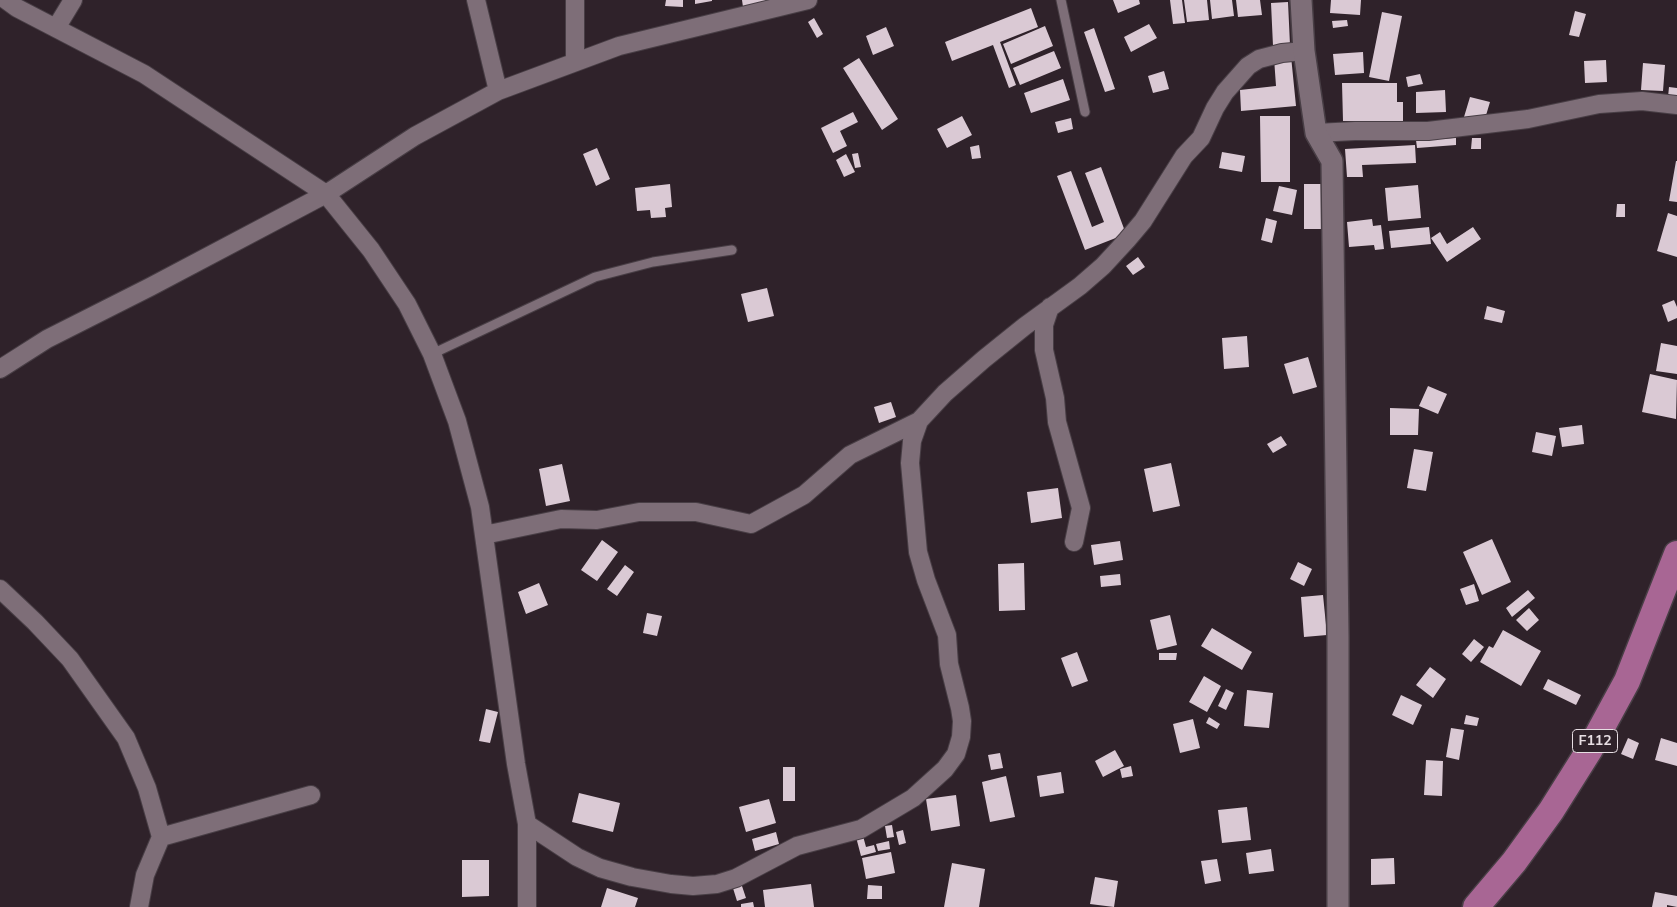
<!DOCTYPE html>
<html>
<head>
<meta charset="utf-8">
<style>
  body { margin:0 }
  canvas { display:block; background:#2f222a }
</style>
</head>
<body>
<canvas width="1677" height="907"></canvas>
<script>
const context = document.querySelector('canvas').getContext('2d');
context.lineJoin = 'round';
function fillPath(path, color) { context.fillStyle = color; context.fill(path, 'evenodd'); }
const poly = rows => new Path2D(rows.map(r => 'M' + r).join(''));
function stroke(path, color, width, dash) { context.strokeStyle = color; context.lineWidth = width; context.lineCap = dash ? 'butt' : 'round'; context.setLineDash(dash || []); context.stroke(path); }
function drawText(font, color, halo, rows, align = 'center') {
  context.font = font + ' Mulish,sans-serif'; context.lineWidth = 5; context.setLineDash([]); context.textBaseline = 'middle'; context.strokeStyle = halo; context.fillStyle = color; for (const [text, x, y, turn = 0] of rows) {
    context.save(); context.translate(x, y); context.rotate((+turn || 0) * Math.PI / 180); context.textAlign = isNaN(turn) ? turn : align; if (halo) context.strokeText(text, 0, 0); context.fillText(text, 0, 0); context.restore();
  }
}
fillPath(poly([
  [666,0,683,0,683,7,665,6],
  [695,0,712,0,712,1,695,4],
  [742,0,770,0,770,1,743,7],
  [1113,0,1139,0,1140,4,1118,13],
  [1170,0,1182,0,1185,23,1173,24],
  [1184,0,1207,0,1209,20,1187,22],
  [1210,0,1232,0,1234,16,1212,19],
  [1236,0,1260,0,1262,15,1238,17],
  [1331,0,1361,0,1360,15,1330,13],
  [1288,2,1290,45,1273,46,1271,3],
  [1031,8,1038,27,1000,42,1016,85,1009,88,993,45,952,61,945,42],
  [1575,11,1586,14,1579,37,1569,35],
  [1382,12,1402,16,1389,81,1369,77],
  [814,18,823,34,817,38,808,22],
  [1347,20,1348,26,1333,28,1332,21],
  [1149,24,1157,38,1131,52,1124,37],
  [1045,26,1053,46,1011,64,1003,44],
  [886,27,894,46,873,55,866,36],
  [1094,28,1115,89,1105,92,1084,32],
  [1054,51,1061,68,1020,85,1013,68],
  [1363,52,1364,73,1335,75,1333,54],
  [1291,56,1296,106,1241,111,1240,90,1276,86,1274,58],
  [859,58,898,119,882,130,843,68],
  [1606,60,1607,82,1585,83,1584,61],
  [1643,63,1665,65,1663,91,1641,90],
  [1164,71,1169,89,1153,93,1148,76],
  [1420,74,1423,84,1408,87,1406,77],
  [1063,79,1070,100,1031,113,1024,93],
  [1342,83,1397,83,1397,102,1403,102,1403,121,1343,121],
  [1669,87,1677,88,1677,98,1668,97],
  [1445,90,1446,112,1416,113,1416,92],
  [1470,97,1490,102,1484,122,1464,117],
  [853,112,858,122,840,131,847,146,833,153,821,128],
  [962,116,972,135,947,148,937,129],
  [1260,116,1290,116,1290,182,1261,182],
  [1071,118,1073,129,1058,133,1055,122],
  [1456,138,1456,145,1417,148,1416,140],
  [1472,138,1481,138,1481,149,1471,149],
  [979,145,981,158,972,159,970,147],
  [1415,145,1416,163,1362,165,1363,177,1347,177,1345,149],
  [597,148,610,179,596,186,583,154],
  [1222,152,1245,156,1242,172,1219,168],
  [858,153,861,167,855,168,852,154],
  [846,154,855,172,844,177,836,160],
  [1676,161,1677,161,1677,202,1669,201],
  [1101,167,1126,234,1085,250,1057,176,1071,171,1092,227,1104,222,1085,173],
  [670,184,672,207,665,208,666,217,651,218,650,210,637,211,635,188],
  [1304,184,1322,184,1323,229,1304,229],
  [1418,185,1421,218,1388,221,1385,188],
  [1279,186,1297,190,1292,215,1273,211],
  [1617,204,1625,204,1625,217,1616,217],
  [1668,213,1677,216,1677,257,1657,251],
  [1266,218,1277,221,1272,243,1261,240],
  [1372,219,1373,226,1381,225,1384,249,1375,250,1374,245,1349,247,1347,222],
  [1429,227,1431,244,1391,248,1389,231],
  [1473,227,1481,239,1447,262,1431,238,1440,232,1447,244],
  [1138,257,1145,267,1133,275,1126,266],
  [767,288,774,316,748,322,741,294],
  [1674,300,1677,307,1677,318,1668,322,1662,305],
  [1487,306,1505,311,1502,323,1484,319],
  [1247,336,1249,367,1224,369,1222,338],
  [1661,343,1677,346,1677,374,1656,371],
  [1308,357,1317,387,1293,394,1284,364],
  [1650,374,1677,380,1676,419,1642,412],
  [1428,386,1447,394,1438,414,1419,406],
  [891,402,896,417,879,423,874,407],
  [1390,408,1419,409,1418,435,1390,435],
  [1582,425,1584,444,1562,447,1559,428],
  [1536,432,1556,436,1552,456,1532,452],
  [1281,436,1287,445,1273,453,1267,444],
  [1414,449,1433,452,1426,491,1407,488],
  [1171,463,1180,506,1153,512,1144,469],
  [562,464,570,501,546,506,539,469],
  [1058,488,1062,518,1031,523,1027,492],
  [1492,539,1511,582,1482,595,1463,552],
  [602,540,618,552,597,581,581,570],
  [1120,541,1123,560,1094,565,1091,545],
  [1298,562,1312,569,1304,586,1290,579],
  [1024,563,1025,610,999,611,998,564],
  [625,565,634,572,617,596,607,589],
  [1120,574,1121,585,1101,587,1100,576],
  [539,583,548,605,526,614,518,592],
  [1474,584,1479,601,1466,605,1460,589],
  [1528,590,1535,598,1512,617,1506,608],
  [1323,595,1327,635,1304,637,1301,597],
  [1529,608,1539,620,1527,631,1516,620],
  [647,613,662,616,657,636,643,633],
  [1170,615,1177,645,1157,650,1150,620],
  [1212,628,1252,652,1242,670,1201,646],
  [1503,630,1541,651,1521,686,1480,662,1489,646,1493,648],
  [1474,639,1484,647,1471,662,1462,654],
  [1077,652,1088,681,1072,687,1061,658],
  [1159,653,1177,653,1176,660,1159,660],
  [1430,667,1446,679,1433,698,1416,685],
  [1204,676,1221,686,1207,712,1189,702],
  [1548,679,1581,695,1576,705,1543,689],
  [1226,689,1234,693,1226,710,1218,706],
  [1247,690,1273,693,1269,728,1244,726],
  [1401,695,1422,705,1413,725,1392,715],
  [486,709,498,712,490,743,479,741],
  [1466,715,1479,718,1477,726,1464,724],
  [1209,717,1220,724,1217,729,1206,723],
  [1193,719,1200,748,1180,753,1173,724],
  [1451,728,1464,730,1459,760,1446,757],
  [1628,738,1639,743,1633,759,1621,754],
  [1661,738,1677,743,1677,766,1655,760],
  [1115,750,1124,766,1103,777,1095,761],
  [1000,753,1003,768,991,770,988,755],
  [1426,760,1443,761,1442,796,1424,795],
  [1131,766,1133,776,1122,778,1120,769],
  [783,767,795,767,795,801,783,801],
  [1061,772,1064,793,1040,797,1037,776],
  [1006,776,1015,817,990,822,982,782],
  [579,793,620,803,613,832,572,822],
  [956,795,960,826,931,831,926,799],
  [769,799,776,823,746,832,739,807],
  [1247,807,1251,840,1222,843,1218,810],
  [892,825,894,837,887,838,885,826],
  [903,830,906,843,899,845,896,832],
  [776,832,779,844,755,851,752,839],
  [863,836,866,847,874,845,876,852,861,856,856,837],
  [889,841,890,849,878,851,876,844],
  [1271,849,1274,871,1249,874,1246,853],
  [891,852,895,873,866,879,862,858],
  [1394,858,1395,884,1371,885,1371,859],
  [1217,859,1221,881,1205,884,1201,861],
  [462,860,489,860,489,896,462,897],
  [952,863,985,869,979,907,944,907],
  [1095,877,1118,881,1114,907,1090,904],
  [741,883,746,898,737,901,732,885],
  [811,884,814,907,765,907,763,890],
  [868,885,882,886,882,899,867,899],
  [607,888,638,898,635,907,601,907],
  [1655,892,1677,896,1677,907,1667,905,1667,907,1652,907],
  [753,902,754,907,741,907,741,904]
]), '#dac9d4');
const service = poly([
  [1061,0,1085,112],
  [432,354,595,277,653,262,732,250]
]);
const minor = poly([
  [6,0,17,8,144,74,326,194,371,250,407,304,432,354,457,421,480,507,516,764,527,824,527,907],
  [476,0,498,91],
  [56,28,73,0],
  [575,62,575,0],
  [1316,133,1355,131,1428,131,1528,119,1599,104,1642,101,1677,105],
  [1050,307,1044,325,1044,350,1055,398,1057,422,1081,508,1074,542],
  [0,369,47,339,150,287,326,194,415,136,498,91,619,46,808,0],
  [484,535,561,519,597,520,639,512,696,512,751,524,804,495,850,455,919,421],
  [0,589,35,622,70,659,126,738,147,788,161,837,145,875,139,907],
  [527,824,577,857,600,868,632,877,671,884,693,886,717,884,736,878,797,846,861,829,913,798,945,769,956,754,961,737,962,721,960,708,949,664,947,635,926,580,918,552,910,463,912,441,919,421,945,393,984,359,1025,326,1080,286,1103,266,1127,240,1143,221,1184,156,1201,138,1215,108,1225,92,1248,66,1259,59,1282,53,1304,51],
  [161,837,311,795]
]);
const tertiary = poly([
  [1301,0,1304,51,1316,133,1332,161,1338,636,1338,907]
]);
const primary = poly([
  [1476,907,1514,862,1551,811,1590,749,1627,681,1677,554]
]);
stroke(service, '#483e45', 11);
stroke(minor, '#483e45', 20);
stroke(tertiary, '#483e45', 24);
stroke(primary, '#483e45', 29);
stroke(service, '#7e6e78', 9);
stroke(minor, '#7e6e78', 18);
stroke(tertiary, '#7e6e78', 21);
stroke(primary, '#a86694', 26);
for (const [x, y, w] of [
  [1595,741,45]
]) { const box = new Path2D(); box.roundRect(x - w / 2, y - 11.5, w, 23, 4); context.fillStyle = '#2f222a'; context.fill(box); stroke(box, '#e7dee3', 1); }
drawText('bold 14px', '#e7dee3', null, [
  ["F112",1595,741]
]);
</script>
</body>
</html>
